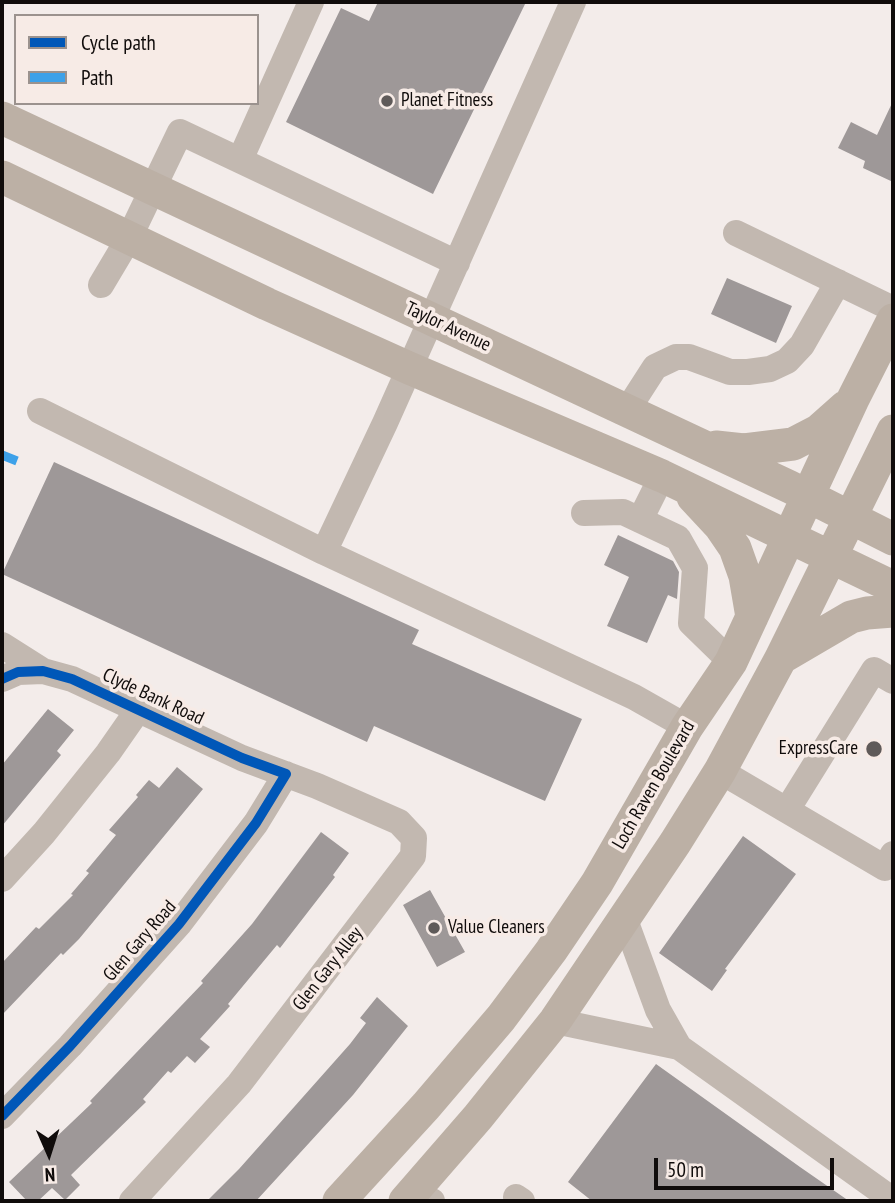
<!DOCTYPE html>
<html>
<head>
<meta charset="utf-8">
<style>
  body { margin:0 }
  #map { position:relative; width:895px; height:1203px; overflow:hidden; background:#f3ecea; font-family:"PT Sans Narrow",sans-serif }
  canvas { display:block }
  .frame { position:absolute; inset:0; border:4px solid #100c0b; pointer-events:none }
  .legend { position:absolute; left:14px; top:14px; width:245px; height:91px; box-sizing:border-box; background:#f7ebe6; border:2px solid #9b928e; margin:0; padding:9px 12px; list-style:none; font-size:21px; color:#100c0b }
  .legend li { display:flex; align-items:center; gap:14px; height:35px }
  .legend b { width:35px; border:2px solid #9b928e }
  .north { position:absolute; left:14px; top:1119px; width:70px; height:70px; -webkit-text-stroke:5px #f7ebe6; paint-order:stroke; rotate:177deg; font-size:19px; font-weight:700; line-height:28px; text-align:center; color:#100c0b }
  .north::after { content:''; display:block; margin:auto; width:24px; height:32px; background:#100c0b; clip-path:polygon(50% 0,100% 100%,50% 72%,0 100%) }
  .scale { position:absolute; left:654px; top:1158px; width:180px; height:32px; box-sizing:border-box; border:4px solid #100c0b; border-top:0; padding-left:9px; font-size:21px; line-height:24px; white-space:nowrap; color:#100c0b; -webkit-text-stroke:5px #f7ebe6; paint-order:stroke }
</style>
</head>
<body>
<div id="map">
<canvas width="895" height="1203"></canvas>
<div class="frame"></div>
<ul class="legend">
<li><b style="height:9px;background:#0057b8"></b>Cycle path</li>
<li><b style="height:9px;background:#3da1e9"></b>Path</li>
</ul>
<div class="north">N</div>
<div class="scale">50 m</div>
</div>
<script>
const context = document.querySelector('canvas').getContext('2d');
context.lineJoin = 'round';
function fillPath(path, color) { context.fillStyle = color; context.fill(path, 'evenodd'); }
const poly = rows => new Path2D(rows.map(r => 'M' + r).join(''));
function stroke(path, color, width, dash) { context.strokeStyle = color; context.lineWidth = width; context.lineCap = dash ? 'butt' : 'round'; context.setLineDash(dash || []); context.stroke(path); }
function drawText(font, color, halo, rows, align = 'center') {
  context.font = font + ' "PT Sans Narrow",sans-serif'; context.lineWidth = 7; context.setLineDash([]); context.textBaseline = 'middle'; context.strokeStyle = halo; context.fillStyle = color; for (const [text, x, y, turn = 0] of rows) {
    context.save(); context.translate(x, y); context.rotate((+turn || 0) * Math.PI / 180); context.textAlign = isNaN(turn) ? turn : align; if (halo) context.strokeText(text, 0, 0); context.fillText(text, 0, 0); context.restore();
  }
}
fillPath(poly([
  [378,2,526,2,433,194,286,122,341,8,369,21],
  [893,101,893,182,863,168,865,161,838,148,851,122,877,135],
  [727,278,792,306,776,343,711,314],
  [54,462,419,630,412,644,582,719,545,801,374,726,367,742,2,574],
  [618,535,673,561,679,572,677,599,668,595,647,643,607,626,629,577,604,565],
  [48,709,74,730,57,751,61,755,2,826,2,765],
  [177,767,203,789,79,939,63,955,61,953,2,1015,2,963,36,927,39,929,73,895,71,894,89,873,86,871,116,835,109,830,138,797,136,795,149,780,159,788],
  [321,832,349,853,333,875,335,877,280,948,277,945,228,1004,230,1006,200,1039,210,1047,195,1063,187,1056,171,1073,168,1071,143,1099,146,1102,71,1175,80,1185,65,1200,52,1188,38,1201,27,1201,9,1182,92,1103,90,1101,203,983,201,981,252,924],
  [743,836,796,874,725,969,727,970,712,991,659,953],
  [430,890,465,952,437,967,403,905],
  [377,997,408,1026,353,1095,256,1201,207,1201,239,1169,350,1044,366,1023,360,1018],
  [656,1064,800,1167,849,1201,592,1201,568,1182]
]), '#9e9898');
stroke(poly([
  [240,160,311,2],
  [736,233,893,309],
  [101,285,129,238,180,132,457,263],
  [40,411,324,552,634,697,687,727],
  [626,412,655,367,676,357,689,357,730,372,748,372,770,369,787,361,802,345,838,282],
  [584,513,623,512,678,538,695,568,691,623,731,662],
  [640,520,662,476],
  [324,552,385,423,573,2],
  [2,645,43,671],
  [2,679,18,672,43,671,72,679,242,758,317,786,399,822,414,838,413,856,239,1084,132,1201],
  [720,771,885,868,893,854],
  [787,810,874,670,893,681],
  [2,879,44,833,108,753,138,710],
  [625,920,658,1010,679,1047],
  [555,1021,679,1047,893,1200],
  [2,1116,70,1046,179,924,256,823,286,774],
  [516,1197,522,1201],
  [431,1201,432,1201]
]), '#c2b8b0', 26);
stroke(poly([
  [2,118,790,487,893,539],
  [2,177,267,304,409,368,662,476,893,587],
  [716,447,744,450,793,444,818,431,845,407],
  [693,497,720,526,735,548,745,576,752,617],
  [781,658,851,617,867,613,893,611],
  [339,1201,426,1106,501,1018,551,951,597,883,687,727,731,662,853,399,893,320],
  [405,1201,478,1117,555,1021,675,843,720,771,781,658,893,431]
]), '#bcb0a5', 33);
stroke(poly([
  [2,455,17,461]
]), '#3da1e9', 9, [18, 9]);
stroke(poly([
  [2,679,18,672,43,671,72,679,242,758,286,774,256,823,179,924,70,1046,2,1116]
]), '#0057b8', 10);
for (const [x, y, r, color] of [
  [387,101,7,"#5f5a59"],
  [874,749,9,"#5f5a59"],
  [434,928,7,"#5f5a59"]
]) { const dot = new Path2D(); dot.arc(x, y, r, 0, 2 * Math.PI); context.fillStyle = color; context.fill(dot); stroke(dot, '#f7ebe6', 2.5); }
drawText('19px', '#100c0b', '#f7ebe6', [
  ["Planet Fitness",401,101],
  ["ExpressCare",858,749,"right"],
  ["Value Cleaners",448,928]
], 'left');
drawText('19px', '#100c0b', '#f7ebe6', [
  ["Taylor Avenue",448,327,25],
  ["Clyde Bank Road",153,697,25],
  ["Loch Raven Boulevard",654,785,-60],
  ["Glen Gary Road",140,941,-49],
  ["Glen Gary Alley",328,969,-52]
]);
</script>
</body>
</html>
